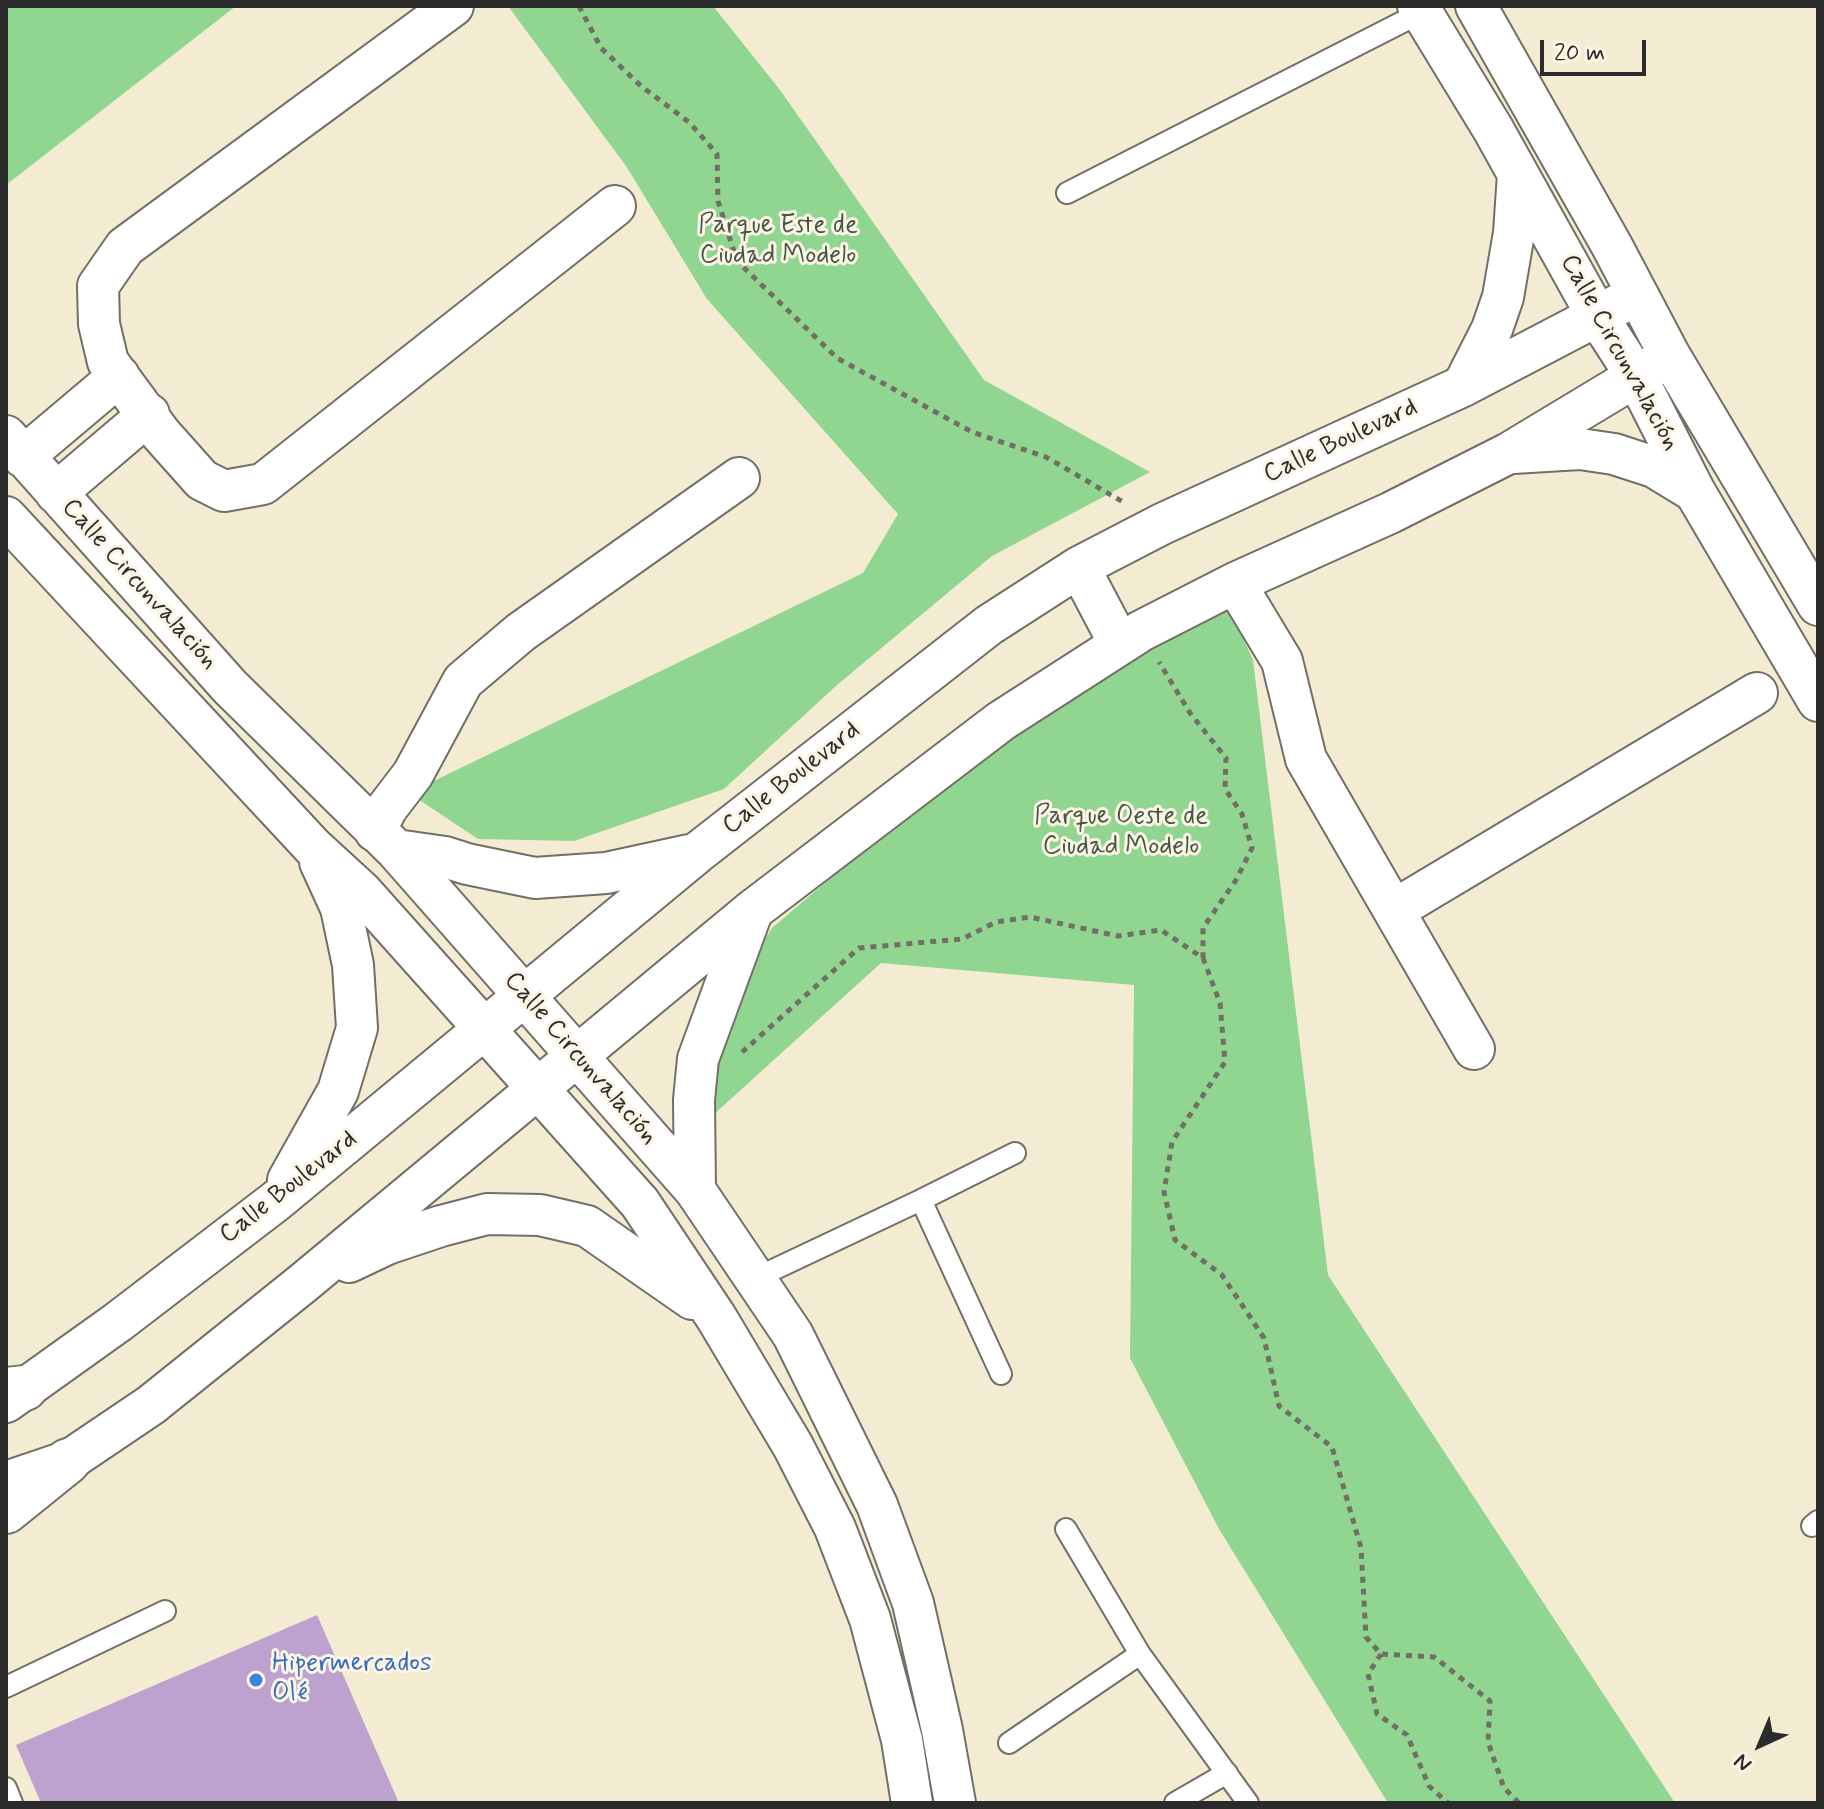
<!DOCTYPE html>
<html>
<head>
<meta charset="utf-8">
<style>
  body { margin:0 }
  #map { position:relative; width:1824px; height:1809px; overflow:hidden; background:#f3ecd3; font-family:Mynerve,sans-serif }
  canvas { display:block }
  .frame { position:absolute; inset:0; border:8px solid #2b2b2b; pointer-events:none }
  .north { position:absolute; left:1720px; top:1705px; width:80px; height:80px; -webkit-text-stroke:6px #fcf5e5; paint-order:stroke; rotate:224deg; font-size:22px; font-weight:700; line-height:32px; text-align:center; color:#2b2b2b }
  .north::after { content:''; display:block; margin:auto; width:28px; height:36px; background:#2b2b2b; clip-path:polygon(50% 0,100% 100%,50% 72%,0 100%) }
  .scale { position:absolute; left:1540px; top:40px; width:106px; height:36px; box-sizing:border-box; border:4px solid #2b2b2b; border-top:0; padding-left:10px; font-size:24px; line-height:28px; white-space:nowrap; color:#2b2b2b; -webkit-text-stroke:6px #fcf5e5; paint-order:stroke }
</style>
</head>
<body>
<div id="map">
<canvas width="1824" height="1809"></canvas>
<div class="frame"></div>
<div class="north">N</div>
<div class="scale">20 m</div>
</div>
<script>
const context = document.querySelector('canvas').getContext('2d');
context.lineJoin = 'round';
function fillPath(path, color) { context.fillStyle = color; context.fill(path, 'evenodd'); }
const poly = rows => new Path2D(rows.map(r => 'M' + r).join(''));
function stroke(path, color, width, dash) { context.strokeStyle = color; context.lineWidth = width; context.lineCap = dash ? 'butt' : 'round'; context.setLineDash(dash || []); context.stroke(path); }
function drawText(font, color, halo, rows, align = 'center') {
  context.font = font + ' Mynerve,sans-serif'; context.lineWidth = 6; context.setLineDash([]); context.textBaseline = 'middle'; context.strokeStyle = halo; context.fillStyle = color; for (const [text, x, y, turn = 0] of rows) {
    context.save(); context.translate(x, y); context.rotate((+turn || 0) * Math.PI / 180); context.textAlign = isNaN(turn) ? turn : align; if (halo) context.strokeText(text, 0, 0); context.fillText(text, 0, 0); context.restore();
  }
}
fillPath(poly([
  [6,6,236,6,6,185],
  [508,6,713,6,780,90,984,380,1150,472,992,556,837,685,724,789,574,841,478,839,409,793,863,573,898,514,707,299,626,166],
  [1220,587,1253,660,1328,1275,1675,1803,1388,1803,1219,1529,1130,1358,1134,985,881,963,713,1115,702,1036,772,928,1004,730]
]), '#91d690');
fillPath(poly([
  [317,1615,399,1803,41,1803,16,1745]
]), '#bda1cf');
const service = poly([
  [1067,193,1422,12],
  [921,1200,1015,1153],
  [756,1278,921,1200,1001,1374],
  [1812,1526,1818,1521],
  [1066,1529,1140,1654,1248,1803],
  [6,1687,165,1611],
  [1009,1743,1140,1654],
  [6,1788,12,1803],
  [1175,1803,1227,1773]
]);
const minor = poly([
  [453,6,125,247,98,286,99,324,108,362,161,434,202,480,224,491,263,484,615,206],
  [1418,6,1493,129,1596,314,1636,376,1695,492,1818,701],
  [1476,6,1612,246,1670,356,1818,605],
  [1463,386,1492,329,1503,297,1514,233,1518,174],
  [6,436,230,687,396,850,695,1190,793,1335,877,1505,913,1603,942,1730,955,1803],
  [1513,453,1580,449,1614,454,1654,467,1695,492],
  [23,457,119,376],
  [56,493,149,414],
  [6,517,313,847,362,892,640,1203,716,1317,793,1446,835,1528,870,1619,902,1740,912,1803],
  [1079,567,1119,643],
  [1235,583,1282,661,1306,759,1474,1049],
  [375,831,387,808,413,774,463,681,521,632,739,478],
  [396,850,445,857,467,864,535,878,606,873,689,855],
  [1394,910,1757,693],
  [288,1180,338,1091,357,1028,353,965,341,908,320,862],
  [695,1190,694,1100,698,1059,752,912],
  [349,1262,387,1244,441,1226,487,1214,540,1215,587,1226,692,1299],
  [6,1402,118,1322,276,1201,697,853,989,625,1079,567,1162,524,1463,386,1637,295],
  [6,1482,68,1461,151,1405,302,1284,753,910,1001,721,1141,631,1235,583,1390,513,1509,453,1670,356]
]);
const primary = poly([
  [6,1390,25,1388],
  [6,1511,68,1461]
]);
stroke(service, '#716f66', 24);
stroke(minor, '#716f66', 44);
stroke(primary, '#716f66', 48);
stroke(poly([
  [579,6,601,48,641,86,690,123,717,154,718,201,737,261,837,358,972,432,1046,457,1123,502],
  [1203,958,1220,1003,1225,1062,1172,1142,1164,1192,1175,1240,1222,1275,1264,1338,1279,1406,1332,1447,1361,1548,1366,1637,1381,1654,1434,1657,1490,1701,1488,1742,1504,1788,1519,1803],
  [742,1052,859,948,962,939,996,922,1030,917,1118,936,1161,930,1203,958,1203,928,1236,880,1252,848,1242,814,1225,789,1226,758,1190,713,1159,662],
  [1381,1654,1368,1674,1377,1714,1407,1735,1429,1786,1448,1803]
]), '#716f66', 5, [6, 6]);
stroke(service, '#fff', 20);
stroke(minor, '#fff', 40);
stroke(primary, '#fff', 44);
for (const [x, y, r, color] of [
  [256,1680,8,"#3f7fe0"]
]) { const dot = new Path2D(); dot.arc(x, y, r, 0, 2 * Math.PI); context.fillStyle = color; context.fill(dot); stroke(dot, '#fcf5e5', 3); }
drawText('26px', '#445644', '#fcf5e5', [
  ["Parque Este de",778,227],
  ["Ciudad Modelo",778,257],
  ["Parque Oeste de",1121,818],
  ["Ciudad Modelo",1121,848]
]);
drawText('26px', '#2b2b2b', '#fcf5e5', [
  ["Calle Circunvalación",1619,353,61],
  ["Calle Boulevard",1341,442,-25],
  ["Calle Circunvalación",139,585,48],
  ["Calle Boulevard",792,779,-38],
  ["Calle Circunvalación",580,1059,49],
  ["Calle Boulevard",289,1188,-38]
]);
drawText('26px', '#366cbe', '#fcf5e5', [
  ["Hipermercados",272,1665],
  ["Olé",272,1695]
], 'left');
</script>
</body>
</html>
